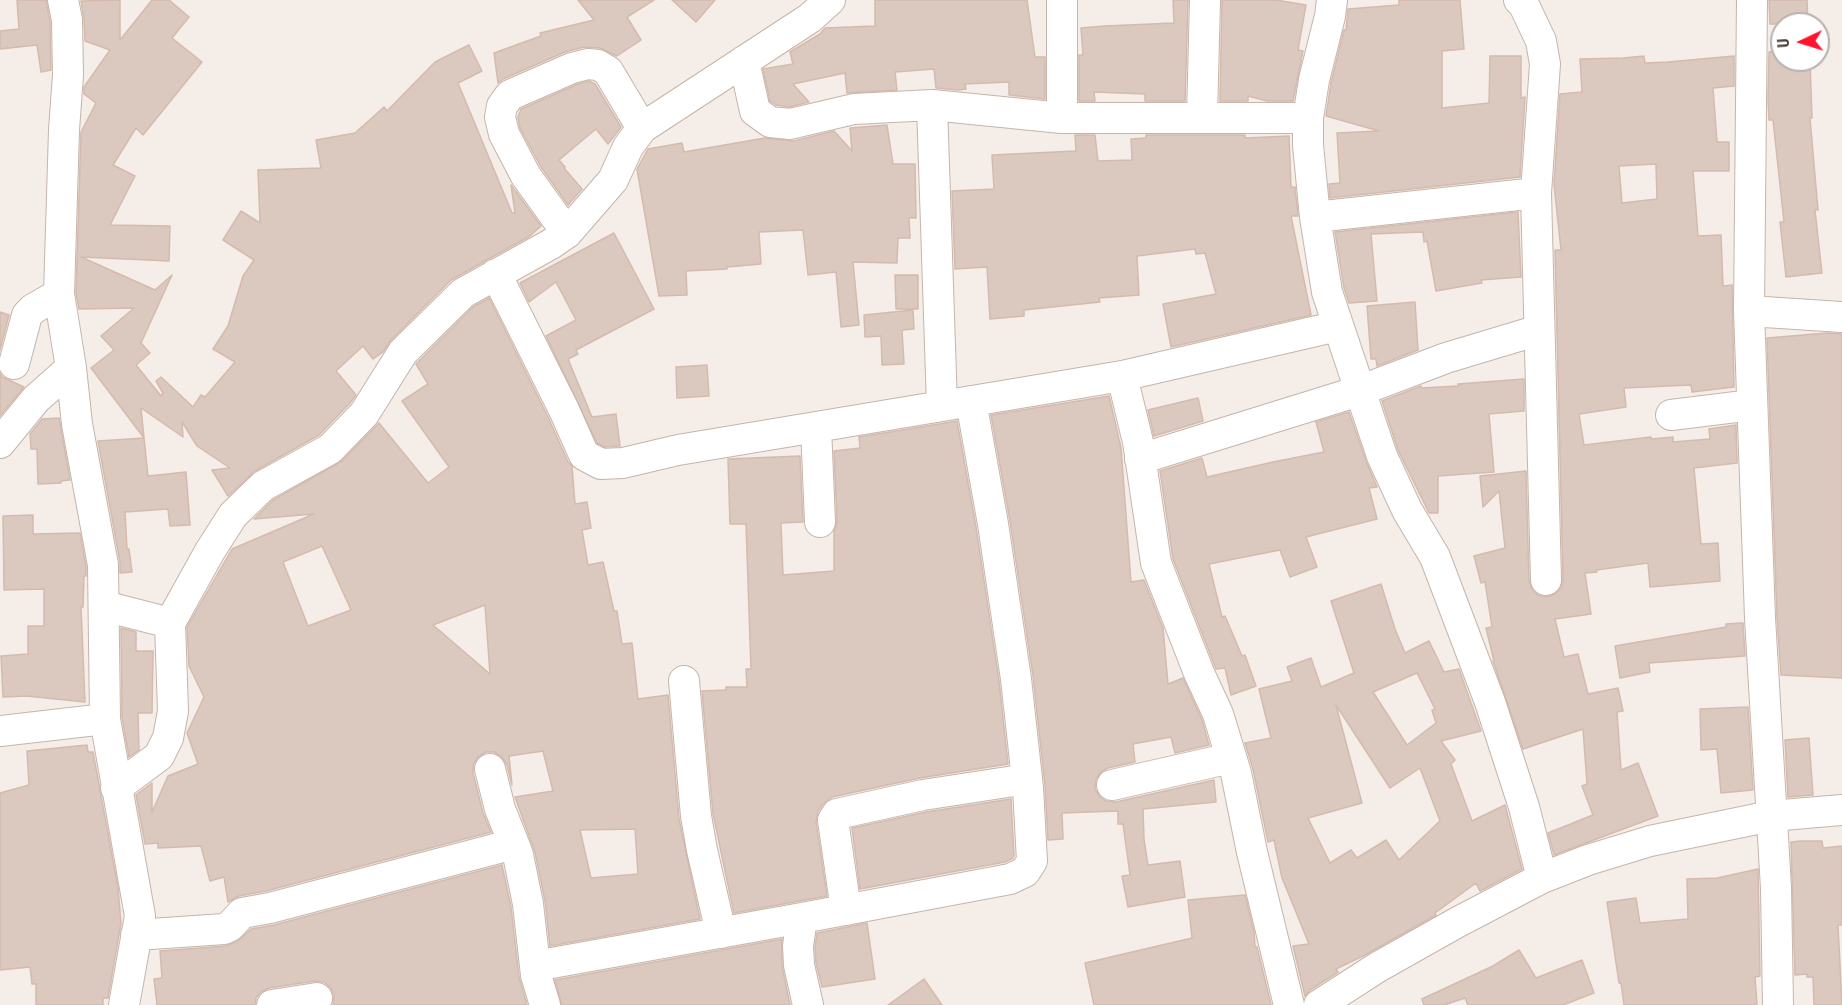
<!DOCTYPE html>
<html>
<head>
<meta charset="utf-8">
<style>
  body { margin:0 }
  #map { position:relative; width:1842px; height:1005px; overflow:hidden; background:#f5ede7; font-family:"Roboto Condensed",sans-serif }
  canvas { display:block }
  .north { position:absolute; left:1770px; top:12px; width:60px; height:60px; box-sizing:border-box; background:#fff; border:2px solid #b6b1ae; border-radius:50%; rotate:266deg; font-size:16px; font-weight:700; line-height:24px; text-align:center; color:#493c35 }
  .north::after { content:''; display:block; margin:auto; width:21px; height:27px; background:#ff142d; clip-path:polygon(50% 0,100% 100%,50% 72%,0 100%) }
</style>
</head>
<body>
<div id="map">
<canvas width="1842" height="1005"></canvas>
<div class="north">U</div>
</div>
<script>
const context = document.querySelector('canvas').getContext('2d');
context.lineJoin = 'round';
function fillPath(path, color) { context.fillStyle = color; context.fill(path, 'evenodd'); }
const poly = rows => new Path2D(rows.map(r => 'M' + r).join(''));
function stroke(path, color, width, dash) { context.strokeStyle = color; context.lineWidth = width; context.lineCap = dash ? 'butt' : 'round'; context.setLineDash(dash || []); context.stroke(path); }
const building = poly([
  [17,0,46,0,50,22,51,70,41,72,37,45,0,49,0,31,19,29,17,0],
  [120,0,120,40,152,0,169,0,189,17,172,38,202,62,143,135,136,128,113,165,135,176,110,225,170,226,169,261,81,257,155,290,172,275,141,343,150,353,136,365,161,396,163,393,156,381,161,377,193,407,201,395,205,397,235,362,213,349,228,326,243,276,254,260,223,240,241,211,260,223,258,170,321,168,316,140,355,133,384,107,387,111,435,62,469,45,482,71,458,83,512,213,515,213,511,185,541,226,530,236,451,280,391,340,383,352,373,359,363,346,336,371,356,395,350,403,319,435,255,471,228,496,212,470,230,468,197,446,182,422,183,437,141,408,144,438,91,368,114,350,101,336,134,308,79,309,76,293,81,132,96,103,84,94,84,87,110,50,85,41,84,19,81,1,120,0],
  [578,0,654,0,627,17,641,40,617,56,600,48,584,47,565,52,503,79,498,83,494,53,541,36,540,33,594,20,578,0],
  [672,0,715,0,696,22,672,0],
  [875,0,1027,0,1035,57,1045,57,1045,99,1009,95,1009,82,965,84,966,89,958,90,936,88,934,69,895,72,897,90,847,93,845,73,793,84,809,102,789,107,776,105,770,101,763,69,793,64,790,52,820,34,825,28,875,26,875,0],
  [1173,0,1188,0,1185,101,1145,101,1145,94,1094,92,1095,101,1079,101,1079,55,1083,55,1081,28,1105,26,1174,23,1173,0],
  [1222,0,1276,0,1306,5,1298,50,1303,51,1293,101,1267,101,1248,96,1248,101,1220,101,1222,0],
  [1399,0,1460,0,1464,49,1442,51,1442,108,1489,103,1490,56,1521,56,1521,98,1525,97,1520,177,1330,198,1329,184,1340,183,1337,133,1379,131,1326,116,1331,83,1344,30,1346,30,1348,9,1399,5,1399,0],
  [1769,0,1807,0,1808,24,1770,24,1769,0],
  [1782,51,1782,60,1810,60,1812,118,1810,118,1818,210,1815,210,1822,273,1786,277,1780,222,1784,222,1773,120,1769,120,1768,100,1769,52,1782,51],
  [1644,56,1645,63,1668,62,1734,56,1734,86,1713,88,1717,142,1729,142,1729,171,1693,171,1698,236,1721,235,1723,286,1732,285,1734,387,1692,392,1691,385,1624,388,1626,407,1579,414,1584,445,1651,437,1651,439,1673,437,1673,442,1710,439,1709,429,1736,425,1737,463,1694,468,1701,544,1718,543,1720,581,1650,587,1648,563,1596,570,1597,572,1585,573,1591,614,1555,619,1564,657,1578,654,1588,694,1618,688,1623,711,1617,712,1621,770,1638,763,1658,816,1554,855,1548,833,1593,815,1582,786,1587,784,1583,729,1523,749,1493,661,1494,661,1486,628,1492,627,1485,582,1481,583,1474,556,1505,548,1499,491,1483,507,1480,476,1526,471,1529,581,1532,589,1538,595,1547,597,1555,594,1561,588,1563,580,1555,250,1561,250,1554,184,1560,94,1582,92,1580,59,1623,58,1644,56],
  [1656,164,1657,199,1622,203,1619,166,1656,164],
  [589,81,595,84,621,127,608,144,596,129,559,160,565,167,564,168,582,189,568,205,541,167,520,128,518,117,521,109,578,84,589,81],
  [887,125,893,164,915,164,916,218,909,218,910,238,898,238,897,263,853,262,859,325,841,327,836,272,808,275,803,230,759,232,761,264,727,267,727,269,686,271,687,295,659,296,637,169,648,149,682,143,684,152,765,138,794,141,834,131,852,151,850,128,887,125],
  [1075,135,1095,135,1098,161,1132,160,1131,139,1146,138,1146,135,1245,135,1245,138,1289,136,1291,187,1295,187,1298,216,1291,216,1311,315,1171,347,1163,304,1216,294,1205,253,1196,254,1195,249,1137,256,1139,295,1099,298,1100,302,1024,310,1024,316,990,319,987,267,955,269,952,191,994,189,992,155,1076,151,1075,135],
  [1518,212,1521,277,1481,280,1482,283,1436,291,1427,241,1424,242,1423,232,1371,234,1377,301,1349,303,1344,288,1335,232,1518,212],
  [614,233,654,309,576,350,578,354,568,359,592,417,616,414,620,446,605,447,597,443,546,336,576,320,556,282,529,302,520,283,614,233],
  [895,275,918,275,918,309,896,309,895,275],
  [489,298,548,417,568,462,572,466,575,504,587,502,591,528,582,530,588,565,603,562,614,611,617,611,622,644,632,643,638,699,668,695,679,819,700,919,550,946,545,901,535,852,515,797,553,791,543,751,509,756,512,785,507,765,502,757,494,752,486,752,478,757,473,765,473,773,483,813,491,832,266,891,239,896,228,902,224,877,210,881,201,846,158,848,158,843,145,844,136,795,152,783,152,812,168,776,198,764,187,733,204,697,189,666,187,627,232,549,314,514,254,519,273,500,342,461,379,423,428,483,449,467,402,401,428,384,416,364,473,307,489,298],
  [322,546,351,610,308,626,283,562,322,546],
  [485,605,490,674,433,625,485,605],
  [635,829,638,874,591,878,580,830,635,829],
  [1415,302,1418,350,1377,366,1376,359,1371,359,1367,306,1415,302],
  [913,310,914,329,902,330,904,364,882,365,881,336,865,337,864,315,913,310],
  [0,312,9,315,0,350,0,312],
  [1827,333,1842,334,1842,678,1781,675,1777,617,1767,338,1827,333],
  [707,365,709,396,677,398,676,367,707,365],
  [0,373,2,377,24,387,0,416,0,373],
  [1524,379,1524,411,1489,414,1494,472,1438,476,1438,513,1429,513,1398,450,1382,401,1421,386,1422,388,1458,386,1458,384,1524,379],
  [1109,396,1121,448,1131,582,1144,580,1163,628,1168,684,1183,678,1202,720,1209,745,1175,753,1171,737,1133,744,1135,762,1108,768,1101,772,1096,779,1095,789,1100,797,1106,801,1116,802,1214,780,1216,802,1143,809,1144,839,1148,865,1180,861,1185,897,1128,907,1122,876,1130,875,1123,824,1118,824,1118,811,1062,813,1063,839,1048,840,1045,786,1033,676,1010,521,991,415,1109,396],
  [1198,398,1203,421,1154,436,1148,410,1198,398],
  [1349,412,1366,461,1377,487,1369,488,1377,519,1306,537,1317,567,1290,577,1280,550,1209,564,1222,617,1225,616,1242,656,1245,655,1256,686,1231,695,1225,668,1216,669,1173,559,1160,471,1202,458,1207,477,1273,462,1324,452,1316,422,1349,412],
  [59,418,70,480,61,481,61,483,38,484,37,449,31,449,30,434,42,419,59,418],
  [957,421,976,527,999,681,1008,764,920,778,832,797,823,804,818,811,816,822,827,896,734,913,713,814,702,691,726,690,726,687,747,687,746,669,751,669,746,524,730,524,728,459,800,456,803,522,781,523,783,575,834,571,834,532,837,521,834,451,860,448,859,437,957,421],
  [144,438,148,476,186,472,190,525,170,526,168,509,125,512,127,549,129,549,132,572,120,573,120,562,98,441,144,438],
  [33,515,33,534,80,533,86,567,86,576,84,576,83,607,81,607,85,702,26,696,3,697,1,656,28,654,28,626,44,626,44,589,4,590,3,516,33,515],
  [1381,584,1395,629,1405,653,1429,641,1444,672,1459,669,1481,731,1441,741,1455,760,1451,764,1472,821,1505,805,1522,869,1480,891,1476,883,1435,913,1436,915,1365,955,1336,969,1338,972,1310,990,1305,996,1293,946,1309,944,1282,878,1274,840,1268,842,1253,769,1245,743,1271,738,1259,689,1292,681,1287,667,1311,658,1321,687,1354,673,1331,601,1381,584],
  [1417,673,1435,709,1432,710,1436,723,1407,745,1373,692,1417,673],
  [1336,705,1390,788,1420,768,1440,821,1399,860,1386,840,1357,858,1351,850,1330,863,1308,818,1362,803,1336,705],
  [1741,623,1743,623,1745,656,1649,663,1650,672,1620,678,1615,646,1726,627,1726,624,1741,623],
  [121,628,136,632,136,651,153,651,152,713,138,713,139,750,129,757,122,717,121,628],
  [1748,707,1753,790,1721,793,1717,749,1701,750,1700,709,1748,707],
  [1809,738,1813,795,1788,797,1785,740,1809,738],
  [87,745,88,752,93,752,118,888,121,923,108,998,103,998,103,1005,36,1005,36,984,32,984,30,967,0,970,0,793,29,785,27,751,87,745],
  [1011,799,1014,856,1013,858,1005,862,860,889,852,828,926,812,1011,799],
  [1800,841,1822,841,1823,848,1842,846,1842,925,1838,925,1842,1005,1814,1005,1813,977,1807,977,1807,974,1795,975,1791,842,1800,841],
  [502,865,511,907,519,977,527,1005,333,1005,334,996,331,988,324,982,315,981,269,988,261,992,256,998,255,1005,157,1005,154,979,162,978,160,951,226,946,238,941,251,929,274,925,502,865],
  [1758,869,1760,976,1755,977,1757,1005,1624,1005,1621,983,1619,983,1607,902,1636,898,1640,923,1688,919,1687,879,1717,878,1758,869],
  [1245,895,1254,932,1255,947,1257,947,1271,1005,1094,1005,1085,963,1192,938,1188,900,1245,895],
  [867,923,875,979,822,987,816,963,815,947,817,933,867,923],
  [782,939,782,966,790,1005,562,1005,555,980,782,939],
  [1519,950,1536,978,1582,960,1594,993,1563,1005,1468,1005,1465,998,1444,1005,1424,1005,1422,999,1493,966,1519,950],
  [924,979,942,1005,888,1005,924,979]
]);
fillPath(building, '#dbc8be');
stroke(building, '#d4bbad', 1.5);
const minor = poly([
  [63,0,67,20,68,75,64,130,59,294,71,368,77,424,103,565,105,719,140,916,124,1005],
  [1062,0,1062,118],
  [1332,0,1330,16,1314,80,1308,118,1308,145,1315,217,1327,292,1382,456,1407,510,1435,557,1490,702,1524,807,1542,878],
  [1519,0,1523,3,1541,41,1545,64,1536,193],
  [1752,0,1749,311,1760,618,1776,888,1778,1005],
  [744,61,755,111,770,122,790,124,854,109,932,105,942,406],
  [932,105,1062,118,1308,118],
  [1202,117,1205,0],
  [1315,217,1536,193,1546,580],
  [567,233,526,176,504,134,500,117,502,106,510,95,572,68,588,64,598,65,608,71,642,128],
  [496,274,564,410,584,455,601,464,623,463,678,450,1122,376,1338,326],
  [1749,311,1842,317],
  [14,364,27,315,33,309,59,294],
  [1122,376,1138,442,1156,563,1199,673,1218,714,1236,773,1252,852,1289,1005],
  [1671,415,1752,405],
  [816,427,820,522],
  [0,443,36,399,71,368],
  [1140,459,1359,391,1446,358,1539,330],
  [104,606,170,623,210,551,233,515,263,486,330,449,364,414,403,352,463,293,551,244,567,233,613,180,628,147,642,128,810,18,830,0],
  [684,681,696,816,702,850,721,933],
  [0,731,105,719],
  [490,769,500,809,514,844],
  [1112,785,1231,758],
  [116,788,159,756,168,738,173,711,170,623],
  [846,910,833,820,837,814,923,795,1027,779],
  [136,935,224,929,230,926,242,913,270,908,514,844,518,855,528,904,536,975,545,1005],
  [535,966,802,918],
  [272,1005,317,998],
  [808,1005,799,965,798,946,802,918,1010,879,1025,872,1032,861,1028,788,1016,679,993,524,971,401],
  [1319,1005,1378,967,1458,922,1542,878,1588,860,1650,841,1771,816,1842,810]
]);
stroke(minor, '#c5b5ab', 32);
stroke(minor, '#fff', 30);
</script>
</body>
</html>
